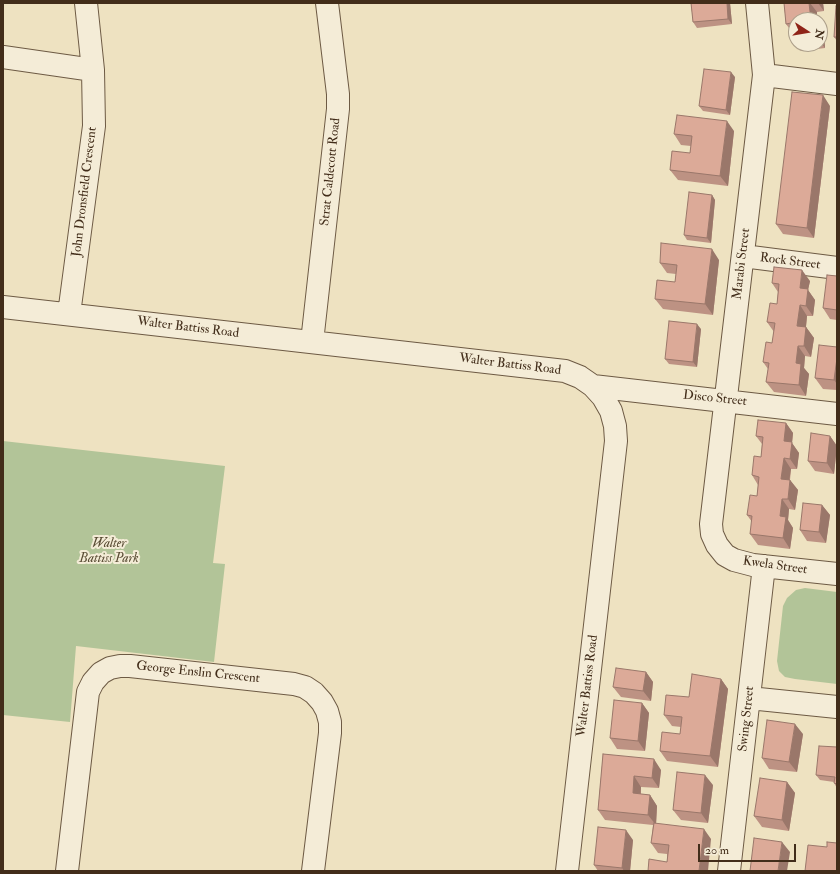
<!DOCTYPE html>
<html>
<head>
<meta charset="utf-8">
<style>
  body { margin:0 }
  #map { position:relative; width:840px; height:874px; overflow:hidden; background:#eee2c1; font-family:"IM FELL Double Pica",serif }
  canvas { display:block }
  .frame { position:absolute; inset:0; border:4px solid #422d1a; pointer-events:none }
  .north { position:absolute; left:788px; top:12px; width:40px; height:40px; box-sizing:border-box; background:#f4ecd7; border:1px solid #ada08b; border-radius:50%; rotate:102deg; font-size:11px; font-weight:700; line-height:16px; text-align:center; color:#422d1a }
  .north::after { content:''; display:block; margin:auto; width:14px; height:18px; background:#8f2418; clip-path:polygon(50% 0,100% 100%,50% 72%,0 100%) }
  .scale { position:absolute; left:698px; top:844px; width:98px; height:18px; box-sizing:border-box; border:2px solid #422d1a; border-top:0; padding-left:5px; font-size:12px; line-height:14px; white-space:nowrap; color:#422d1a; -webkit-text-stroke:3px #f4ecd7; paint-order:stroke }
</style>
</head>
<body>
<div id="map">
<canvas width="840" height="874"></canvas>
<div class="frame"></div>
<div class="north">N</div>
<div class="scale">20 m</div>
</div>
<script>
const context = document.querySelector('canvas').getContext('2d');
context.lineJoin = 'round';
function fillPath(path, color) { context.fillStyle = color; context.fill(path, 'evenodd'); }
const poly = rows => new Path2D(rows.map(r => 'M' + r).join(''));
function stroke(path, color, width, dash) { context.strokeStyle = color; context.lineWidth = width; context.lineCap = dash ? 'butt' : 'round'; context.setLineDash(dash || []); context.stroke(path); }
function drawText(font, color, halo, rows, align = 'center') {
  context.font = font + ' "IM FELL Double Pica",serif'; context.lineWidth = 4; context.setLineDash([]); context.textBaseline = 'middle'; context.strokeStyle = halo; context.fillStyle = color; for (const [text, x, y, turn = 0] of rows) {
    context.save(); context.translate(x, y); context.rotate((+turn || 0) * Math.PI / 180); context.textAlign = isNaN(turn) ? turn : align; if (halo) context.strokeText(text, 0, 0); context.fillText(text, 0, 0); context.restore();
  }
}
fillPath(poly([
  [3,441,225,466,213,563,225,564,214,662,76,646,70,722,3,715],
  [805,588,837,592,837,684,795,679,785,677,779,671,777,661,783,606,787,598,796,590]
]), '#b2c498');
const street = poly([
  [757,3,764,75,711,524,712,534,717,545,725,555,734,560,753,565,837,574],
  [3,57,93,70],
  [764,75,837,84],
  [743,256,837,268],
  [3,307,565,371,580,377,593,386,603,397,611,411,615,426,616,441,567,871],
  [69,314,94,126,93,70,86,3],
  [312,342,338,109,338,94,327,3],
  [593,386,837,414],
  [749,698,837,707],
  [67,871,88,692,93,682,101,673,110,668,120,666,130,666,294,684,305,687,314,693,322,702,327,711,330,722,330,733,313,871],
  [729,871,764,566]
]);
stroke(street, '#6d5a44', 24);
stroke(street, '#f4ecd7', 22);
fillPath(poly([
  [691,3,730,3,732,24,697,28,693,22],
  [784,3,823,3,824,11,817,12,796,20,796,44,820,44,820,27,824,32,825,48,801,51,793,40,792,32,786,24],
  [837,6,837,41,834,37],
  [735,77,730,115,703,111,699,106],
  [830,106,814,238,783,234,776,224],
  [734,131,728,186,678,180,670,170,690,153,691,146,681,145,674,134],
  [712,195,715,200,711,243,687,240,684,235],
  [719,260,713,315,663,309,655,299,675,282,676,274,667,273,660,263],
  [837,276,837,320,830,319,823,308],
  [810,281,808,290,815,300,813,316,807,316,806,327,814,338,811,357,805,356,804,368,809,374,806,396,774,392,766,382,768,369,763,362,772,343,774,332,767,322,777,304,778,292,772,283],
  [701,329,697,367,669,364,665,359],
  [837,347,837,390,823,389,815,378],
  [786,423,793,433,792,443,799,453,797,469,791,469,790,480,798,490,795,510,789,509,788,520,793,528,790,549,758,545,750,534,752,522,747,515,757,496,758,485,752,475,761,457,762,444,756,436],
  [830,436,837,446,834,474,815,471,808,461],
  [822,505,830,515,826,543,807,541,800,530],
  [646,672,653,682,651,701,621,697,613,687],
  [721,679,728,689,718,767,667,761,660,751,680,734,681,727,672,726,664,715,689,697],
  [642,703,649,713,645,751,617,749,610,738],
  [803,734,797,772,769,769,762,758],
  [837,747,837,788,834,783,834,782,820,780,816,775],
  [603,754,661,770,659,788,641,787,641,794,650,795,657,806,656,824,711,839,667,862,667,854,658,853,651,843,653,825,605,820,598,810],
  [787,782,795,793,789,831,762,827,754,816],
  [713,785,708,823,681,820,673,810],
  [633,840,630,871,598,871,594,865]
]), '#bd9283');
fillPath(poly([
  [727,3,730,3,732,24,728,19],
  [809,3,810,3,817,12,817,20,811,20],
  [818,3,823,3,824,11],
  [820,27,824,32,825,48,820,41],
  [731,72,735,77,730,115,726,110],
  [823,95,830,106,814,238,807,228],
  [727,121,734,131,728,186,720,176],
  [712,195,715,200,711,243,707,238],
  [712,249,719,260,713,315,705,304],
  [802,270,810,281,808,290,815,300,813,316,806,306,800,288],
  [800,305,807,316,805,336,797,326],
  [697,324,701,329,697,367,693,362],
  [806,327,814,338,811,357,804,346],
  [798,346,805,356,804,368,809,374,806,396,799,385,796,363],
  [837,358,837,384,834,380],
  [786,423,793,433,792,443,799,453,797,469,790,459,784,441],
  [830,436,837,446,834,474,827,463],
  [784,458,791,469,788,489,781,479],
  [790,480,798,490,795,510,788,499],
  [782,499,789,509,788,520,793,528,790,549,783,538,780,516],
  [822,505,830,515,826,543,819,532],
  [646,672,653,682,651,701,643,691],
  [721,679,728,689,718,767,710,756],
  [642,703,649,713,645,751,638,741],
  [795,724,803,734,797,772,789,762],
  [654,759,661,770,659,788,652,778],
  [705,775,713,785,708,823,701,813],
  [634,776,641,787,640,804,633,793],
  [787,782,795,793,789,831,782,820],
  [650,795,657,806,656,825,648,815],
  [704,829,711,839,708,871,699,871],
  [626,830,633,840,630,871,624,871,622,868],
  [782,842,790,852,787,871,778,871]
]), '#9a776a');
const building = poly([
  [691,3,727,3,728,19,693,22,691,3],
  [784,3,809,3,811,20,796,20,796,40,793,40,791,23,786,24,784,3],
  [836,6,837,6,837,37,834,37,836,6],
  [704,69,731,72,726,110,699,106,704,69],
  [792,92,823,95,807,228,776,224,792,92],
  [677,115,727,121,720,176,670,170,672,151,690,153,692,136,674,134,677,115],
  [689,192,712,195,707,238,684,235,689,192],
  [661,243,712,249,705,304,655,299,657,280,675,282,677,265,660,263,661,243],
  [774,267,802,270,800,288,808,289,806,306,800,305,797,326,806,327,804,346,798,346,796,363,801,364,799,385,766,382,769,363,763,362,766,342,772,343,775,323,767,322,770,303,777,304,779,284,772,283,774,267],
  [827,275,837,276,837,310,823,308,827,275],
  [669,321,697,324,693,362,665,359,669,321],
  [819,345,837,347,837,358,834,380,815,378,819,345],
  [758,420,786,423,784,441,792,442,790,459,784,458,781,479,790,480,788,499,782,499,780,516,786,517,783,538,750,534,752,516,747,515,750,495,757,496,759,477,752,475,754,456,761,457,763,437,756,436,758,420],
  [811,433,830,436,827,463,808,461,811,433],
  [803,503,822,505,819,532,800,530,803,503],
  [616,668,646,672,643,691,613,687,616,668],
  [692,674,721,679,710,756,660,751,662,732,680,734,682,717,664,715,666,695,689,697,692,674],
  [614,700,642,703,638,741,610,738,614,700],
  [767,720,795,724,789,762,762,758,767,720],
  [819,746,837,747,837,784,834,783,835,777,816,775,819,746],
  [603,754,654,759,652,778,634,776,633,793,650,795,648,815,598,810,603,754],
  [677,772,705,775,701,813,673,810,677,772],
  [760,778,787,782,782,820,754,816,760,778],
  [654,823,704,829,699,871,648,871,649,859,667,862,669,845,651,843,654,823],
  [598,827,626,830,622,868,594,865,598,827],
  [754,838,782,842,778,871,750,871,754,838],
  [827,842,837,843,837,871,805,871,808,845,827,847,827,842]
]);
fillPath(building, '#dcaa98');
stroke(building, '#9a776a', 1);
drawText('13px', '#422d1a', '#f4ecd7', [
  ["Strat Caldecott Road",331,172,-84],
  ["John Dronsfield Crescent",85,192,-83],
  ["Rock Street",790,262,7],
  ["Marabi Street",742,264,-83],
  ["Walter Battiss Road",188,328,7],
  ["Walter Battiss Road",510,365,7],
  ["Disco Street",715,399,6],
  ["Kwela Street",775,566,8],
  ["George Enslin Crescent",198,673,6],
  ["Walter Battiss Road",588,686,-83],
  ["Swing Street",747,719,-84]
]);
drawText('italic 13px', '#584b33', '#f4ecd7', [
  ["Walter",109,544],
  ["Battiss Park",109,559]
]);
</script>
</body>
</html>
